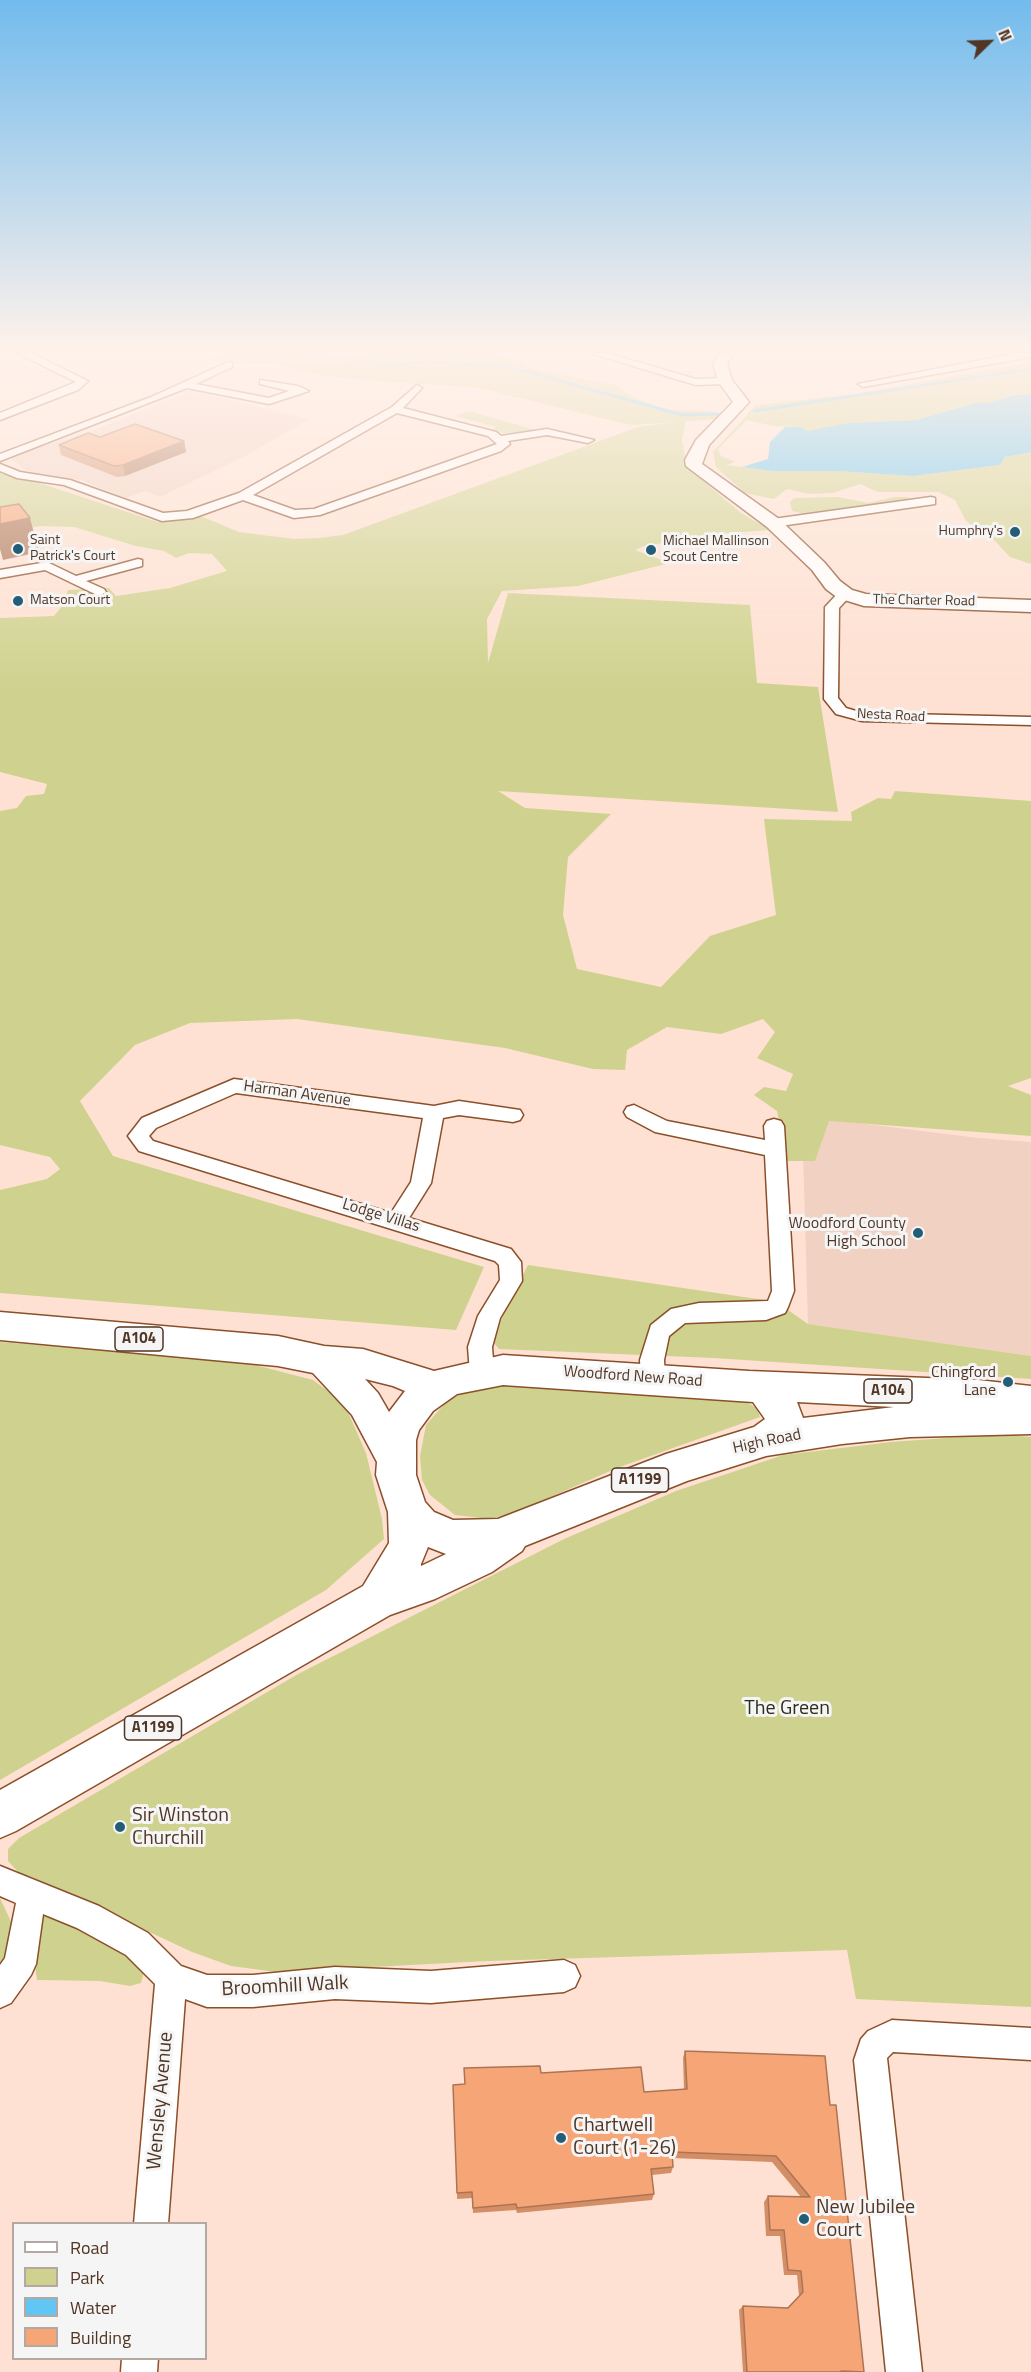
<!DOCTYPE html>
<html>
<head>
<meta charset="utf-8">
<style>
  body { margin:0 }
  #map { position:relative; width:1031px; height:2372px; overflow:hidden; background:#fee1d2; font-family:"Titillium Web",sans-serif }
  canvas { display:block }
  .legend { position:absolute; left:12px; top:2222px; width:195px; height:138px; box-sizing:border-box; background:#f5f5f5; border:2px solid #b3a8a2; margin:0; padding:8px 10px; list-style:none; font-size:18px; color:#513525 }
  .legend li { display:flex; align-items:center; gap:12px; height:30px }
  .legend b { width:30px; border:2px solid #b3a8a2 }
  .north { position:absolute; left:959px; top:12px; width:60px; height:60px; -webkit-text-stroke:4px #f5f5f5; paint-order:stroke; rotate:67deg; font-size:16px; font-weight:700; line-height:24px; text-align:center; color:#513525 }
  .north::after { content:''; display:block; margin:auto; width:21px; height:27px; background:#513525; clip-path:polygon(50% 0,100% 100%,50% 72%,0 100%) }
</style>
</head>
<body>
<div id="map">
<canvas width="1031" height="2372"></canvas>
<ul class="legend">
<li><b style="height:8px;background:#fff"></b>Road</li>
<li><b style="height:16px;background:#cfd28e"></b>Park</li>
<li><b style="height:16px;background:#61c6f4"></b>Water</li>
<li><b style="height:16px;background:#f6a577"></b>Building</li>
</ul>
<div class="north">N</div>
</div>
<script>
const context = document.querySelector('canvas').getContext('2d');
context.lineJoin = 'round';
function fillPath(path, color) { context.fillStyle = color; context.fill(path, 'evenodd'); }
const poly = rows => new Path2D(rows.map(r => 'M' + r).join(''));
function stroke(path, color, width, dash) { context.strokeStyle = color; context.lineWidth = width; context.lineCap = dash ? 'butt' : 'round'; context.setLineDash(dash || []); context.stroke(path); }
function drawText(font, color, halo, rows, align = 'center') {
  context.font = font + ' "Titillium Web",sans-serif'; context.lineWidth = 6; context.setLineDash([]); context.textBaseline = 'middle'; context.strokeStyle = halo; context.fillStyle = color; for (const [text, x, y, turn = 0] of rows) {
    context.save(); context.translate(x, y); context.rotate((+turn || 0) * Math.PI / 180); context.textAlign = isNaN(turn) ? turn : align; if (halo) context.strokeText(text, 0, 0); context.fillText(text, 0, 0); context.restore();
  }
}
fillPath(poly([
  [190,391,310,419,247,455,160,497,145,491,126,498,81,480,27,471,11,460,17,454,87,433],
  [802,1116,978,1138,1031,1142,1031,1356,808,1324]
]), '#f1d1c1');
fillPath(poly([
  [225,353,500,353,531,368,615,385,635,398,667,410,710,411,724,419,686,421,682,440,687,467,741,513,770,530,728,533,644,546,635,550,670,563,578,586,502,591,487,619,488,663,508,593,750,605,757,683,818,687,838,812,498,791,525,808,611,814,568,857,563,915,577,969,661,987,710,936,776,915,764,819,852,821,851,812,878,798,891,799,895,791,1031,801,1031,1078,1008,1086,1031,1095,1031,1136,829,1121,815,1161,787,1161,777,1111,754,1095,764,1087,786,1091,793,1074,757,1058,775,1032,763,1019,721,1034,667,1027,627,1050,625,1070,593,1069,505,1048,297,1019,190,1023,135,1045,80,1101,113,1156,484,1267,456,1330,0,1293,0,1190,47,1179,60,1169,50,1157,0,1145,0,811,17,808,26,796,44,794,47,784,0,772,0,618,54,616,62,606,68,590,109,588,116,596,170,588,227,571,212,554,189,553,176,558,164,551,136,546,74,527,41,526,0,532,0,470,158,522,198,515,239,532,294,539,319,538,343,535,638,427,676,422,630,425,479,388,377,381,328,376,274,364,240,365,207,360],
  [1031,362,1031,394,1016,395,989,403,976,403,916,420,848,423,824,429,808,431,800,427,773,426,747,420,718,449,721,456,735,462,727,465,772,471,837,471,913,476,999,465,1005,457,1031,452,1031,564,1010,557,994,540,966,521,955,500,938,492,878,492,860,484,833,493,809,494,787,489,774,499,745,493,716,467,713,452,756,405,855,394],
  [469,411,539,431,503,433,492,430,496,427,455,416],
  [838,497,868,503,894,497,908,497,908,502,813,516,792,511,790,502,794,498],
  [528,1265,764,1300,788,1310,808,1324,1031,1356,1031,1379,714,1358,499,1349,494,1343,504,1312],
  [0,1342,240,1361,313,1380,344,1403,366,1453,382,1519,384,1539,326,1590,0,1780],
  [512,1383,744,1401,757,1408,760,1417,617,1468,514,1513,489,1519,455,1515,430,1495,422,1480,420,1456,426,1425,447,1401,471,1389],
  [1000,1434,1031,1437,1031,2007,856,1999,847,1950,488,1961,276,1972,231,1966,192,1952,32,1877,19,1873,8,1861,8,1849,19,1838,298,1674,564,1539,676,1491,783,1455,891,1442],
  [0,1898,13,1926,10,1948,0,1974],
  [51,1912,126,1948,145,1969,141,1983,130,1986,100,1981,37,1980,33,1951,36,1923]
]), '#cfd28e');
fillPath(poly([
  [1031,394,1031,452,1005,457,1000,465,913,476,837,471,772,471,742,467,768,459,770,442,785,427,800,427,808,431,848,423,916,420,976,403,989,403,1016,395]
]), '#61c6f4');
stroke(poly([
  [229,353,232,353],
  [309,353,391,365,425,362,507,366,682,415,718,414],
  [754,411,1031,369]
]), '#61c6f4', 3);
const street = poly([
  [17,353,31,353,88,381,78,390,0,420,0,413,76,382,17,353],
  [590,353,607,353,696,379,725,378,730,381,725,384,696,385,590,353],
  [1017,353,1031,353,1031,357,863,387,858,384,1017,353],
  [228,362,232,363,232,367,196,384,269,398,289,391,260,384,260,380,298,386,309,391,269,404,187,388,0,461,0,454,151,397,228,362],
  [417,385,422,388,403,408,496,432,501,436,547,429,594,440,588,443,547,435,508,441,510,444,501,451,320,515,294,518,243,500,193,518,162,521,64,485,17,478,0,471,0,464,20,472,70,480,163,513,187,511,239,493,392,407,417,385],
  [397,413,488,436,497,444,314,509,295,510,253,495,397,413],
  [931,497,935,498,935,504,773,527,767,523,773,519,931,497],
  [138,559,142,560,142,566,86,581,104,589,106,592,99,596,45,570,0,578,0,570,47,562,76,576,138,559],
  [845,590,852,594,839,608,838,698,846,708,863,713,1031,717,1031,725,862,721,836,714,824,699,825,607,840,591,845,590],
  [234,1079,434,1106,459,1101,520,1110,523,1115,520,1120,513,1122,459,1115,443,1118,431,1183,409,1218,511,1249,521,1262,522,1281,500,1318,492,1347,494,1373,490,1380,482,1383,474,1380,470,1373,468,1347,478,1316,500,1280,499,1265,495,1261,139,1151,128,1136,142,1118,234,1079],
  [236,1093,423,1118,411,1182,391,1213,153,1141,149,1136,156,1128,236,1093],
  [634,1105,667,1121,765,1140,764,1126,767,1121,774,1119,781,1121,784,1126,794,1291,788,1307,785,1313,766,1320,685,1323,669,1336,664,1360,665,1379,661,1386,653,1389,645,1386,641,1379,640,1360,651,1325,671,1309,699,1303,768,1301,772,1291,765,1155,655,1132,627,1117,624,1112,627,1107,634,1105],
  [0,1866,99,1906,148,1933,181,1966,207,1975,253,1975,335,1967,431,1971,564,1960,575,1965,580,1976,575,1987,564,1992,431,2003,335,1999,253,2007,207,2007,185,1999,168,2224,134,2224,155,1984,126,1955,77,1928,43,1914,36,1964,31,1975,11,2003,0,2008,0,1965,5,1958,16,1903,0,1896,0,1866],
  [892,2020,1031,2028,1031,2060,893,2052,887,2058,922,2372,886,2372,854,2060,861,2039,868,2031,892,2020],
  [122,2358,158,2358,157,2372,121,2372,122,2358]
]);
const secondary = poly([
  [720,353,734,353,727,364,732,380,749,402,709,445,702,464,779,519,824,562,840,581,852,590,866,594,1031,600,1031,612,864,606,838,598,826,589,812,570,767,527,686,466,685,460,696,440,733,402,718,381,713,364,720,353]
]);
const primary = poly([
  [0,1312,278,1336,324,1346,363,1349,434,1371,503,1355,749,1371,978,1380,1031,1386,1031,1434,910,1437,842,1444,766,1456,687,1481,525,1546,522,1551,492,1572,435,1599,390,1615,16,1831,0,1838,0,1790,363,1586,389,1543,388,1512,376,1475,377,1462,352,1415,313,1373,278,1366,0,1340,0,1312],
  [365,1379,393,1386,405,1391,389,1412,378,1393,365,1379],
  [503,1385,753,1402,765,1419,754,1427,666,1454,498,1519,453,1520,434,1512,425,1502,416,1475,416,1440,419,1430,433,1411,457,1394,503,1385],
  [797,1402,894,1407,803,1418,797,1402],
  [428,1547,446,1554,421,1566,421,1564,428,1547]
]);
stroke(street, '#8b4f2a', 3);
stroke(secondary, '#8b4f2a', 3);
stroke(primary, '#8b4f2a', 3);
fillPath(street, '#fff');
fillPath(secondary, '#fff');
fillPath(primary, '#fff');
fillPath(poly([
  [100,437,184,441,186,452,125,476,117,477,61,455,59,445],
  [685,2051,830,2105,864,2372,743,2372,739,2310,743,2306,787,2308,799,2296,797,2275,784,2275,780,2236,766,2236,764,2202,768,2196,801,2197,772,2162,672,2158,673,2167,671,2173,652,2175,654,2194,652,2200,517,2213,516,2210,473,2213,472,2198,457,2199,457,2193,465,2084,541,2073,644,2092,684,2090,683,2058]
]), '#d48e66');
fillPath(poly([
  [184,441,186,452,125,476,123,465],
  [30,518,39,552,3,560,0,549,0,524]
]), '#ac7453');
const building = poly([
  [135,424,184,441,123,465,114,466,59,445,88,433,100,437,135,424],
  [19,504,30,518,0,524,0,507,19,504],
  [685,2051,825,2056,830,2105,836,2105,864,2372,841,2371,841,2372,747,2372,743,2306,788,2308,803,2292,801,2271,788,2270,784,2230,770,2230,768,2196,810,2197,776,2156,672,2152,673,2167,651,2169,654,2194,517,2208,516,2204,473,2208,472,2192,457,2193,453,2085,465,2084,464,2068,540,2066,541,2073,641,2067,644,2092,687,2089,685,2051]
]);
fillPath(building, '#f6a577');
stroke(building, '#ac7453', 1.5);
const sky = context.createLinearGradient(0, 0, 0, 686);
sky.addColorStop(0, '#72bbed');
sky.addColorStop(0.51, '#fff2eb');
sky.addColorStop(1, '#fff2eb00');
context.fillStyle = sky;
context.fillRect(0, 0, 1031, 686);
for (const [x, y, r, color] of [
  [1015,532,6,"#245d77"],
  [18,549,6,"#245d77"],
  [651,550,6,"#245d77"],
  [18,601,6,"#245d77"],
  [918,1233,6,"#245d77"],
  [1008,1382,6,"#245d77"],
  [120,1827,6,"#245d77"],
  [561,2138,6,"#245d77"],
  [804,2219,6,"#245d77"]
]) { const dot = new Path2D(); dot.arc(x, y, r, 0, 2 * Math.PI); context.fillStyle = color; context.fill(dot); stroke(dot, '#f5f5f5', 2); }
drawText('14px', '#513525', '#f5f5f5', [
  ["Humphry's",1003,532,"right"],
  ["Saint",30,541],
  ["Patrick's Court",30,557],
  ["Michael Mallinson",663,542],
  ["Scout Centre",663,558],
  ["Matson Court",30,601]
], 'left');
drawText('14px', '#513525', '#f5f5f5', [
  ["The Charter Road",924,601,1],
  ["Nesta Road",891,716,3]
]);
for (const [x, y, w] of [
  [139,1339,48],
  [888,1391,48],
  [640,1480,57],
  [153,1728,57]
]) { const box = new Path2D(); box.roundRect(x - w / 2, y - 12, w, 24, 4.5); context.fillStyle = '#f5f5f5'; context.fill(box); stroke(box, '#513525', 1.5); }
drawText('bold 15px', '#513525', null, [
  ["A104",139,1339],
  ["A104",888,1391],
  ["A1199",640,1480],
  ["A1199",153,1728]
]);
drawText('16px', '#513525', '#f5f5f5', [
  ["Harman Avenue",297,1094,8],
  ["Lodge Villas",381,1216,17],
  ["Woodford New Road",633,1377,4],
  ["High Road",767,1442,-12]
]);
drawText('16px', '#513525', '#f5f5f5', [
  ["Woodford County",906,1224],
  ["High School",906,1242],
  ["Chingford",996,1373],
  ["Lane",996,1391]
], 'right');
drawText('20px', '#2d2e19', '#f5f5f5', [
  ["The Green",787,1709]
]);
drawText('20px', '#513525', '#f5f5f5', [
  ["Sir Winston",132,1816],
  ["Churchill",132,1839],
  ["Chartwell",573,2126],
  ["Court (1-26)",573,2149],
  ["New Jubilee",816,2208],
  ["Court",816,2231]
], 'left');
drawText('20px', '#513525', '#f5f5f5', [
  ["Broomhill Walk",285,1987,-3],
  ["Wensley Avenue",161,2101,-85]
]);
</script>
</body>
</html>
